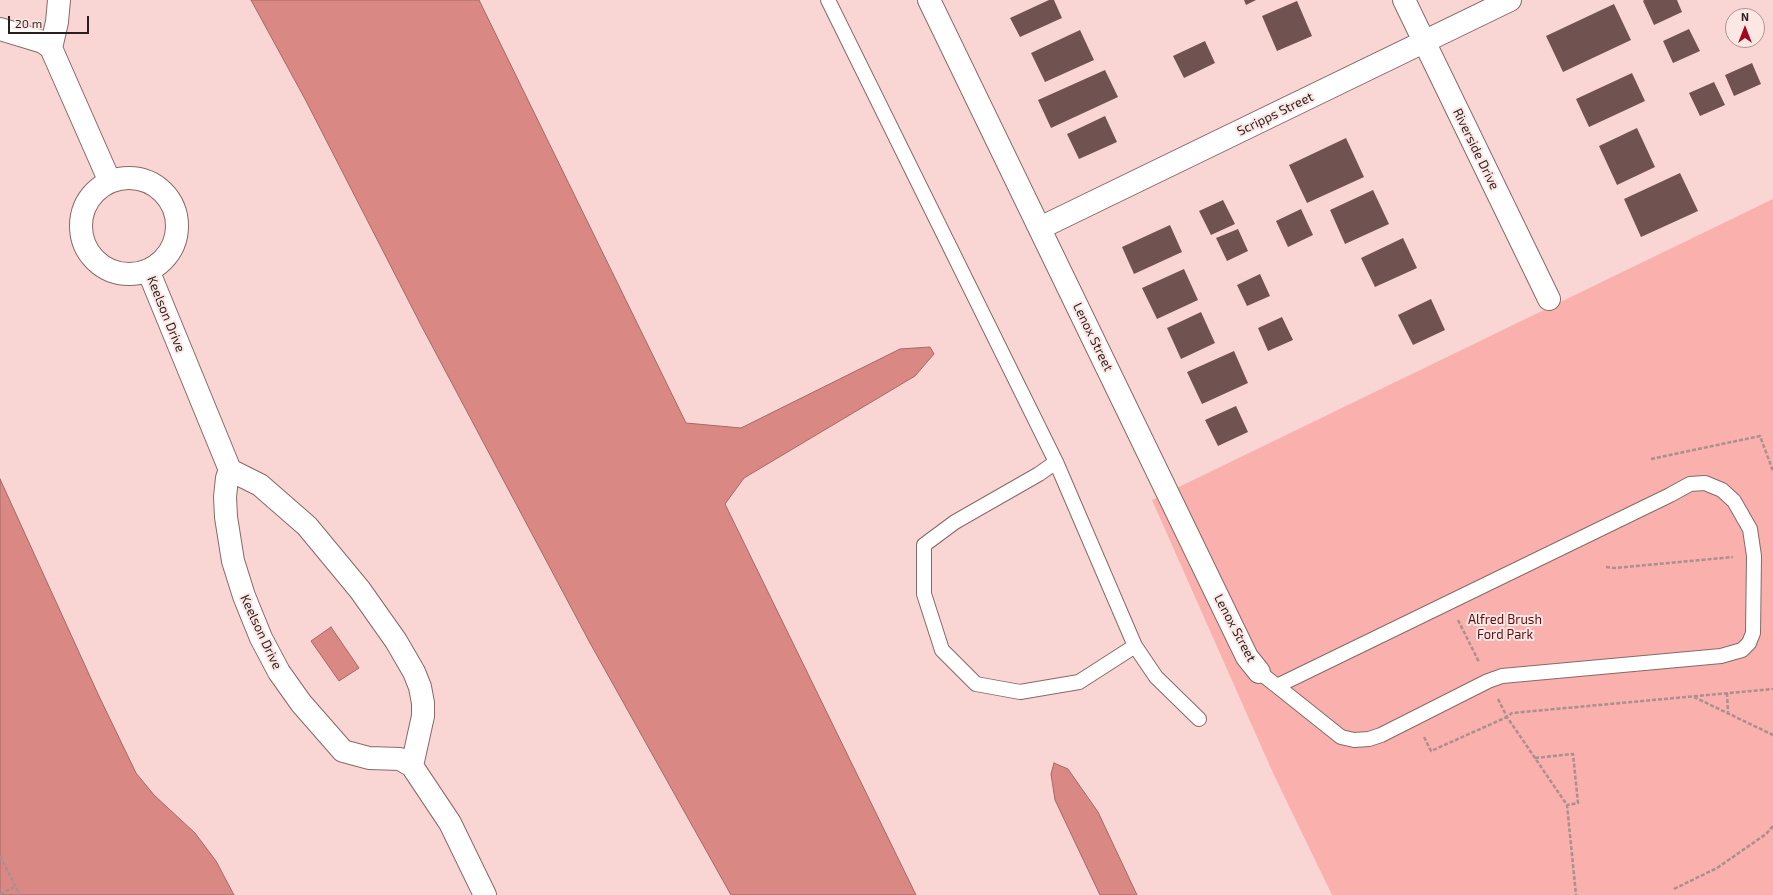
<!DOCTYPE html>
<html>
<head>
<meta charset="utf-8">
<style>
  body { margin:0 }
  #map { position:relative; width:1773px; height:895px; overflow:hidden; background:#f9d6d3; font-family:"Exo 2",sans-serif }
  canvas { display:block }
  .north { position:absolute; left:1725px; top:8px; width:40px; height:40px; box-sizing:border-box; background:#fce7e5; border:1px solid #a89795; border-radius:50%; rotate:0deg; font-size:11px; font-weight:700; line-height:16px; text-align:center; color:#2a1e1d }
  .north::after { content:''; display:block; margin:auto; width:14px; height:18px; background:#a30521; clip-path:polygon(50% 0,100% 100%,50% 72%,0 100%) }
  .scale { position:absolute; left:8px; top:16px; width:81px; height:18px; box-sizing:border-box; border:2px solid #2a1e1d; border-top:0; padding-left:5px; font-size:12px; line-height:14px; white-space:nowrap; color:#2a1e1d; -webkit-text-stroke:3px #fce7e5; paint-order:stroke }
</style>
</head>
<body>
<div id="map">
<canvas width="1773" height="895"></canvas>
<div class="north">N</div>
<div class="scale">20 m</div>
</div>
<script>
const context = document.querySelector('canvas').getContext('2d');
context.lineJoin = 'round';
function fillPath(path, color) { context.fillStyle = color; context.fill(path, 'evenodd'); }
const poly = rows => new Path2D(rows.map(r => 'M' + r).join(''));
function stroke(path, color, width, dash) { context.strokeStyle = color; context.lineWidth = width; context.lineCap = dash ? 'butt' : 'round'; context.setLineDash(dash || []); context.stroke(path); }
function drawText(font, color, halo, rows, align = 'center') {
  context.font = font + ' "Exo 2",sans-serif'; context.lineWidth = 4; context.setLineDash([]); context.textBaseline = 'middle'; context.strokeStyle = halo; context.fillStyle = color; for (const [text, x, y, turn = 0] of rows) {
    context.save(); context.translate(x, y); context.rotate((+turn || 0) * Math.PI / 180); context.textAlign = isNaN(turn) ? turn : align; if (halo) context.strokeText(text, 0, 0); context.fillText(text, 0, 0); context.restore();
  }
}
fillPath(poly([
  [1773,199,1773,895,1332,895,1273,773,1152,500]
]), '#fab0ac');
const water = poly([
  [251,0,479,0,686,423,741,428,900,349,930,347,934,354,915,376,744,478,725,504,916,895,731,895,590,643,422,327,305,99,251,0],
  [0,479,98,694,136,773,154,795,195,833,216,861,234,895,0,895,0,479],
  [331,627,359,668,339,681,311,641,331,627],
  [1054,763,1068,769,1098,812,1137,895,1100,895,1055,800,1051,774,1054,763]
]);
fillPath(water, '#da8884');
stroke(water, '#a56865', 1);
fillPath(poly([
  [1049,0,1054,0,1062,18,1020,37,1010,18],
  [1244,0,1256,0,1246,5],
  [1644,0,1677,0,1682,12,1654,25,1643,1],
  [1297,1,1312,36,1277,51,1262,16],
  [1614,4,1631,40,1563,72,1546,36],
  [1689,29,1700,51,1673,63,1663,41],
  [1080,30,1094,60,1045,82,1031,53],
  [1205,41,1215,63,1184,78,1173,56],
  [1752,63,1761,84,1734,96,1725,75],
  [1105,70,1118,97,1051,128,1038,100],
  [1632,73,1645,101,1589,127,1576,99],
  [1714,82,1725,105,1700,116,1689,93],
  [1105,116,1117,142,1079,159,1067,134],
  [1637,128,1655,167,1617,185,1599,146],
  [1346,138,1364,177,1307,203,1289,165],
  [1680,173,1698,211,1641,237,1624,199],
  [1373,190,1389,224,1345,244,1330,210],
  [1223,200,1235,224,1211,235,1199,211],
  [1301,209,1313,235,1288,247,1276,221],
  [1170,225,1182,252,1134,274,1122,247],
  [1238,229,1248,251,1227,261,1216,238],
  [1403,238,1417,268,1375,287,1361,258],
  [1184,269,1198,300,1157,319,1142,288],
  [1260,274,1270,296,1247,306,1237,285],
  [1431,299,1445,330,1413,345,1398,315],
  [1201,312,1215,343,1181,359,1167,328],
  [1282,317,1293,340,1268,351,1258,328],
  [1234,351,1248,383,1202,404,1187,372],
  [1236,406,1248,432,1218,446,1205,420]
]), '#705351');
const service = poly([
  [828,0,1056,462,1135,646,1156,677,1199,719],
  [1056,462,1039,474,955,522,924,545,924,594,942,650,976,684,1020,692,1079,682,1135,646],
  [1259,672,1277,686,1670,495,1690,484,1705,483,1722,490,1734,501,1750,529,1754,556,1753,633,1749,643,1742,650,1721,656,1502,676,1488,681,1381,735,1369,739,1354,740,1341,737,1277,686]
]);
const minor = poly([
  [929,0,1247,657,1259,672],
  [1404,0,1549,299],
  [0,29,43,42,51,48,110,182],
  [51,48,57,22,59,0],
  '81 226a48 48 0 1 1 96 0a48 48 0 1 1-96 0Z',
  [1040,228,1510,0],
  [148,270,230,470,227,478,225,497,226,517,233,561,244,596,261,638,279,672,301,703,343,751,369,758,400,759,412,766,450,823,485,895],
  [230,470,260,485,307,526,360,590,396,641,414,672,420,687,423,703,423,716,412,766]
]);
stroke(service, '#886967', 16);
stroke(minor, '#886967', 24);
stroke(poly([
  [1651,459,1760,436,1773,471],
  [1606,567,1615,568,1733,557],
  [1458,620,1479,662],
  [1727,693,1728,712],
  [1694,697,1773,735],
  [1498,699,1507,717,1567,805,1576,895],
  [1424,737,1431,751,1507,717,1512,713,1773,689],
  [1535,758,1573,754,1578,803,1567,805],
  [0,856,20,895],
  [1674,889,1717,868,1766,834,1773,826],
  [0,894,16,886]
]), '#aa908d', 2.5, [4, 2]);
stroke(service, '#fff', 14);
stroke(minor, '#fff', 22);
drawText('13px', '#2a1e1d', '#fce7e5', [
  ["Scripps Street",1275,114,-26],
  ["Riverside Drive",1476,149,64],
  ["Keelson Drive",166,314,68],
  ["Lenox Street",1093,337,64],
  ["Lenox Street",1235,628,62],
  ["Keelson Drive",261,632,65]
]);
drawText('13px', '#590f14', '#fce7e5', [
  ["Alfred Brush",1505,620],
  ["Ford Park",1505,635]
]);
</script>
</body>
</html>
